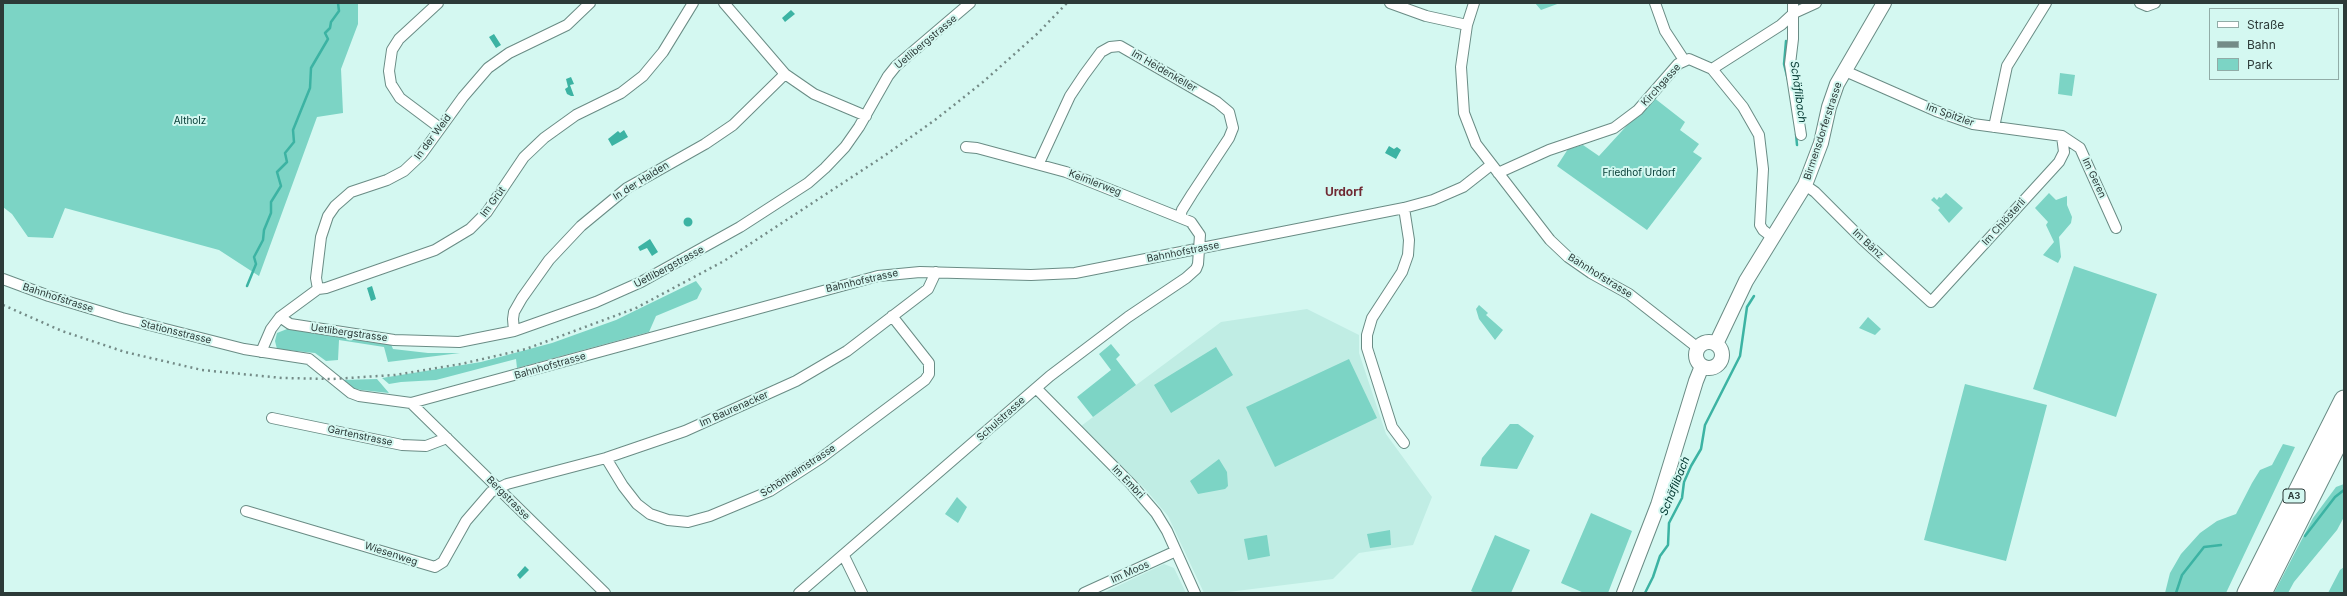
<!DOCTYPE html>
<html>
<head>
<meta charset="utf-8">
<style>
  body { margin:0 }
  #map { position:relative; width:2347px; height:596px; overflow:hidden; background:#d4f8f1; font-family:Inter,sans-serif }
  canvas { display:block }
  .frame { position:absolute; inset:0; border:4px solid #2c3a38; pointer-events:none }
  .legend { position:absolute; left:2209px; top:8px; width:130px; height:72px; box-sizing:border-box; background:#d4f8f1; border:1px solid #91aca7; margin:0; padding:5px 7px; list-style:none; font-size:12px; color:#2c3a38 }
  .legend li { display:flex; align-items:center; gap:8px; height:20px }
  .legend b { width:20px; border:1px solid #91aca7 }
</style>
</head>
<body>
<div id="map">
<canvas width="2347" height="596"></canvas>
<div class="frame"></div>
<ul class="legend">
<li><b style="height:5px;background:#fff"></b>Straße</li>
<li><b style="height:5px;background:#748b87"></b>Bahn</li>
<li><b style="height:11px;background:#7cd4c5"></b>Park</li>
</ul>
</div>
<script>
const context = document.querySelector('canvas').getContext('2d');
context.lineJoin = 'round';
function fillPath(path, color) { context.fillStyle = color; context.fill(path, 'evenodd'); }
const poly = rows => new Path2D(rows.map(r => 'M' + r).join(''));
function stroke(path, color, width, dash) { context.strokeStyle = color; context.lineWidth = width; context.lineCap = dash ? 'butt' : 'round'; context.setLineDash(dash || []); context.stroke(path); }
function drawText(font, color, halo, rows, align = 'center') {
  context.font = font + ' Inter,sans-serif'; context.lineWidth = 4; context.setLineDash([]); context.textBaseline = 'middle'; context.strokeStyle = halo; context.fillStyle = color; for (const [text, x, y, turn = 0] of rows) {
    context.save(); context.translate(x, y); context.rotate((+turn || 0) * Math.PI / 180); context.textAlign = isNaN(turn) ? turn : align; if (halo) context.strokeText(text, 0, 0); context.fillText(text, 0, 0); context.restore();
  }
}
fillPath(poly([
  [1307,309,1359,335,1359,353,1386,434,1432,497,1413,545,1359,553,1333,579,1220,593,1204,593,1168,516,1146,490,1081,426,1221,322],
  [1164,564,1174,568,1186,593,1103,593]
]), '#c0ede4');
fillPath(poly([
  [3,3,358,3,358,24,341,69,343,113,317,117,259,276,219,250,65,208,53,238,28,237,12,214,3,207],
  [1535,3,1560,3,1541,10],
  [2060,73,2075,75,2072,96,2058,94],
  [1653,97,1685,122,1680,130,1699,144,1693,152,1702,158,1647,230,1557,166,1568,149,1583,145,1599,156],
  [1946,193,1963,208,1949,223,1938,210,1940,208,1931,200,1934,197,1937,200,1939,197,1941,198],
  [2049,193,2056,200,2067,196,2067,205,2072,217,2071,223,2059,237,2061,257,2058,263,2043,255,2054,242,2046,225,2048,222,2035,208],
  [2074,266,2157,294,2116,417,2033,389],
  [696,281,702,289,697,299,656,316,649,332,517,368,516,359,436,380,401,382,389,384,382,378,481,362,552,343,616,320],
  [1479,305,1488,313,1486,315,1503,330,1495,340,1479,319,1476,309],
  [1868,317,1881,329,1875,335,1859,328],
  [287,329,390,342,393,349,428,353,460,353,388,362,384,347,339,340,338,360,326,361,315,353,277,349,275,341,277,333],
  [1111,344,1120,355,1116,359,1136,385,1093,417,1077,397,1111,370,1099,354],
  [1216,347,1233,375,1171,413,1154,385],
  [1349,359,1377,418,1275,467,1246,407],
  [377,379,389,393,353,389,341,380],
  [1965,384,2047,405,2006,561,1924,540],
  [1510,424,1518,424,1534,436,1517,469,1480,466,1482,458],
  [2283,444,2295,447,2226,593,2165,593,2170,573,2181,554,2200,533,2217,521,2236,514,2252,483,2260,470,2272,465],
  [1219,459,1227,472,1228,486,1225,489,1198,494,1190,481],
  [2344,484,2344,517,2337,530,2294,582,2288,593,2274,593,2313,518,2336,487],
  [957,497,967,507,958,523,945,514],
  [1591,513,1632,531,1608,593,1584,593,1561,583],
  [1390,530,1391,545,1370,548,1367,534],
  [1267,535,1270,556,1248,560,1244,539],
  [1495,535,1530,550,1511,593,1475,593,1471,591],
  [2344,567,2344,593,2328,593,2340,570]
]), '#7cd4c5');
fillPath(poly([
  [791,10,795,14,785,22,782,18],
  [494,34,501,45,496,48,489,37],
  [571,77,574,84,570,85,574,96,571,96,567,94,565,89,568,87,566,79],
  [624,130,628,137,612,146,608,139,618,131,620,133],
  [1389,146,1394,149,1397,147,1401,150,1396,159,1385,153],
  '683.5 222a4.5 4.5 0 1 1 9 0a4.5 4.5 0 1 1-9 0Z',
  [650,239,658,252,652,256,647,248,640,251,638,247],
  [372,286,376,299,371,301,367,288],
  [525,566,529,570,520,579,517,575]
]), '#3cb3a3');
stroke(poly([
  [1786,41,1784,64,1788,80],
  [1796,134,1797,145],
  [247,286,256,264,254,257,263,240,264,230,271,213,271,202,281,186,277,172,287,162,285,153,294,142,293,130,310,88,311,68,328,39,325,33,330,28,331,22,339,11,338,3],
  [2305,536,2335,497,2344,490],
  [1645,593,1653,577,1660,556,1668,545,1669,523,1682,498,1684,482,1691,466,1701,449,1705,425,1740,356,1747,307,1754,296],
  [2176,593,2182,575,2204,547,2221,545]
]), '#3cb3a3', 2.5);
const minor = poly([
  [438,3,399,39,392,50,389,71,391,84,400,98,440,128],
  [724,3,785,74,814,94,866,116],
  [1390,3,1426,16,1467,25],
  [1474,3,1467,25,1461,67,1464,113,1476,144,1550,240,1568,257,1591,273,1629,294,1698,348],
  [1655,3,1665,31,1684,60],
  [1793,3,1793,39,1790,64,1801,135],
  [2140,3,2147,6,2155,3],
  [1712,69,1781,25,1794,13,1816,3],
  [1845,71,1936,111,1973,124,2062,136,2080,148,2116,228],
  [1994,127,2007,66,2046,3],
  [1039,163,1070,96,1084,75,1101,52,1110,47,1120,46,1217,102,1229,112,1233,128,1229,138,1192,194,1182,210,1180,217],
  [1498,173,1549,150,1614,128,1638,110,1678,64,1689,59,1712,69,1743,107,1759,135,1763,169,1760,225,1763,230,1772,237],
  [1805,185,1815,192,1862,239,1931,302,2059,162,2064,152,2062,136],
  [1404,208,1409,240,1408,255,1402,272,1372,318,1367,335,1367,348,1392,427,1404,443],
  [3,279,49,296,122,318,244,349,309,359,351,393,359,396,411,403,878,276,920,272,1031,275,1075,273,1404,208,1433,200,1463,187,1491,165],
  [318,289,316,278,321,237,328,216,335,206,351,192,387,180,404,171,421,155,463,97,488,68,509,53,567,25,590,3],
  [280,317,290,324,394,340,459,342,514,331,596,302,641,282,740,227,808,183,825,168,845,147,859,127,888,76,896,66,970,3],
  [514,331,513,319,514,312,522,298,549,260,581,226,627,188,705,144,733,125,785,74],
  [261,352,271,329,280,317,318,289,326,288,435,250,470,229,487,212,524,157,544,138,576,115,621,93,643,76,663,52,693,3],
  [1036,388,1131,484,1156,513,1167,531,1195,593],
  [411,403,605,593],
  [272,418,402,445,426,446,447,438],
  [606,458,623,486,637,504,650,514,668,520,688,522,710,516,770,491,821,458,925,380,929,374,929,363,892,316],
  [246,511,435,567,443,562,466,521,491,492,507,484,606,458,685,431,796,381,847,351,928,289,936,272],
  [844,556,862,593],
  [799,593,1050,376,1128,317,1186,278,1196,269,1198,264,1200,235,1191,222,1066,172,977,148,966,147],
  [1084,593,1176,551]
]);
const secondary = poly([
  '1696 355a13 13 0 1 1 26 0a13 13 0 1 1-26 0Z',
  [1716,344,1746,281,1805,185,1821,143,1829,107,1837,84,1884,3],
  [1624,593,1658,505,1696,381,1702,366]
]);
const motorway = poly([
  [2247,593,2344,400],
  [2262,593,2344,430]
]);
stroke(minor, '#6a8c85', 12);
stroke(secondary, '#6a8c85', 16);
stroke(motorway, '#6a8c85', 21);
stroke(minor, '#fff', 10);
stroke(secondary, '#fff', 14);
stroke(motorway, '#fff', 19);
stroke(poly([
  [3,305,62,331,125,352,202,370,282,378,332,379,395,375,461,364,526,349,636,308,724,261,884,156,935,120,983,82,1037,34,1067,3]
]), '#748b87', 2.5, [2, 4]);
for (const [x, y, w] of [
  [2294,496,22]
]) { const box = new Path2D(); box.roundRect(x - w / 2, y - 7, w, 14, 3); context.fillStyle = '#d4f8f1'; context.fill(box); stroke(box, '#2c3a38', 1); }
drawText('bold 9px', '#2c3a38', null, [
  ["A3",2294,496]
]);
drawText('10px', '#2c3a38', '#d4f8f1', [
  ["Uetlibergstrasse",926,42,-40],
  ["Im Heidenkeller",1164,71,30],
  ["Kirchgasse",1661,85,-48],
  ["Im Spitzler",1950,115,20],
  ["Birmensdorferstrasse",1823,131,-72],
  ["In der Weid",433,137,-53],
  ["Im Geren",2094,178,65],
  ["In der Halden",641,181,-32],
  ["Keimlerweg",1095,183,21],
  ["Im Grüt",493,202,-54],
  ["Im Chlösterli",2004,222,-48],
  ["Im Bänz",1868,244,43],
  ["Bahnhofstrasse",1183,252,-11],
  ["Uetlibergstrasse",669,267,-28],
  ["Bahnhofstrasse",1600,276,32],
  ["Bahnhofstrasse",862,281,-13],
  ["Bahnhofstrasse",58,298,18],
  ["Stationsstrasse",176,332,14],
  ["Uetlibergstrasse",349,333,8],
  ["Bahnhofstrasse",550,366,-16],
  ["Im Baurenacker",734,409,-24],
  ["Schulstrasse",1001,419,-42],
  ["Gartenstrasse",360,436,12],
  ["Schönheimstrasse",798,471,-33],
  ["Im Embri",1128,482,46],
  ["Bergstrasse",508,498,45],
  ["Wiesenweg",391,554,18],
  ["Im Moos",1130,572,-24]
]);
drawText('10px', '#003831', '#d4f8f1', [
  ["Altholz",190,121],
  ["Friedhof Urdorf",1639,173]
]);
drawText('italic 11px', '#00362f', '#d4f8f1', [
  ["Schäflibach",1798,92,82],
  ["Schäflibach",1675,486,-68]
]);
drawText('bold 12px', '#702a34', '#d4f8f1', [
  ["Urdorf",1344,192]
]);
</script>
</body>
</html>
